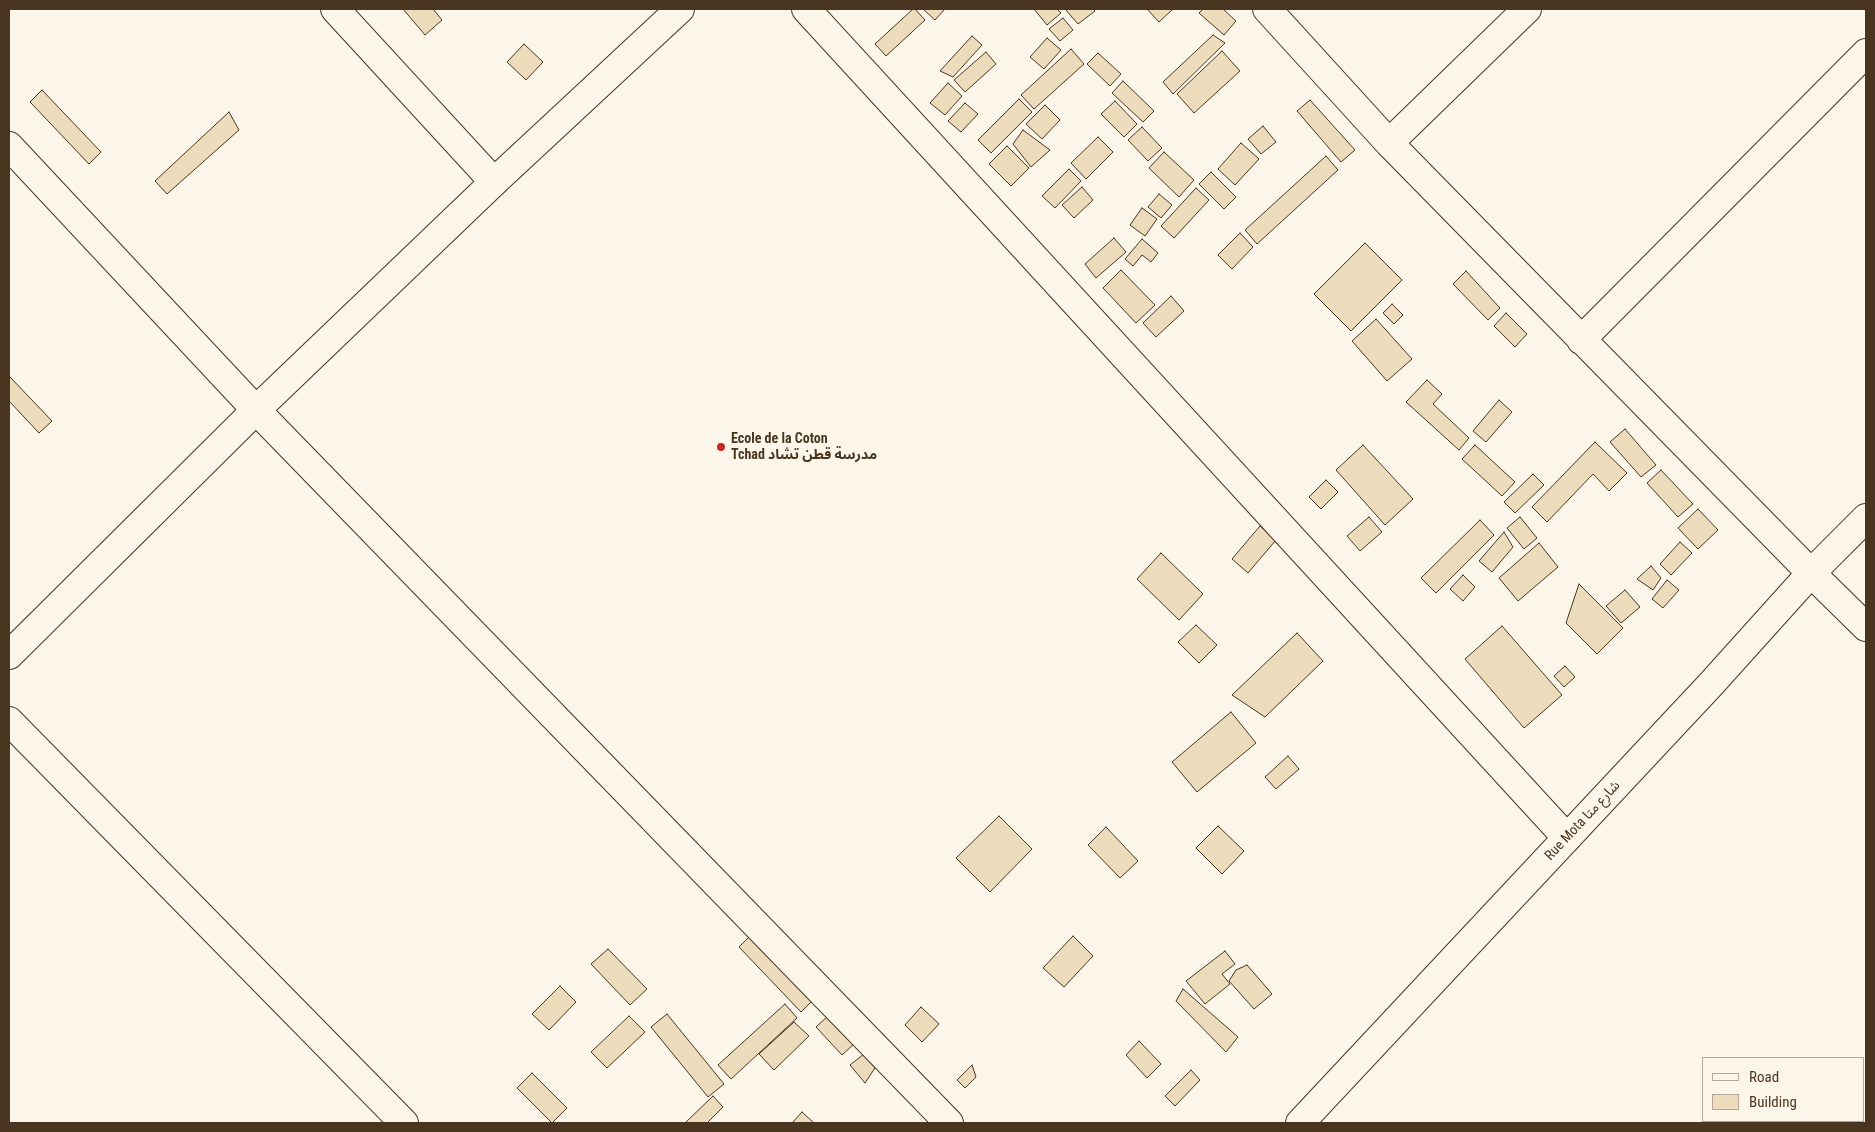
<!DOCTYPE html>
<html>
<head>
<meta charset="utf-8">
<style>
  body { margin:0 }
  #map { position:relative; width:1875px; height:1132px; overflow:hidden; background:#fbf6e9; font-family:"Roboto Condensed",sans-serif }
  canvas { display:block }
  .frame { position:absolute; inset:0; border:10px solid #4a3520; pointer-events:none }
  .legend { position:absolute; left:1702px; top:1057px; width:162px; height:65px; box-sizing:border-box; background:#fbf6e9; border:1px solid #b4a999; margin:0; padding:6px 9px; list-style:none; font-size:15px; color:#4a3520 }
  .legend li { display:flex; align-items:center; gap:10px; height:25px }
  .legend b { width:25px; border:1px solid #b4a999 }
</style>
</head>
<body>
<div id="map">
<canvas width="1875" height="1132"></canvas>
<div class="frame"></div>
<ul class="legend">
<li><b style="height:6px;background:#fbf6e9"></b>Road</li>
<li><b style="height:14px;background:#ecdcbc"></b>Building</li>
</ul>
</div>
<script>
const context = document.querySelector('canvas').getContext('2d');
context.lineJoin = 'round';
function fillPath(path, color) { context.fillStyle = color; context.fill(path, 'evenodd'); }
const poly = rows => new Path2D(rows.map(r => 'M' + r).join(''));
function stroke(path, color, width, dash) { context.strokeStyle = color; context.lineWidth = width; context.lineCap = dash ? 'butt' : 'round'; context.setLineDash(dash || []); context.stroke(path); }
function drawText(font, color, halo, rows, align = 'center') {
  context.font = font + ' "Roboto Condensed","Noto Sans Arabic",sans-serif'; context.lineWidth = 4; context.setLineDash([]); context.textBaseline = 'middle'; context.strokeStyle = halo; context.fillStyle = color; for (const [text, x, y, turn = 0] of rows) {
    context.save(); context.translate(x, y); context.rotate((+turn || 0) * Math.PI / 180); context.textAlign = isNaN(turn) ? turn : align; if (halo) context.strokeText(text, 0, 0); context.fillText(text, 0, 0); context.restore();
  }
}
const building = poly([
  [403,9,433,9,442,20,425,35,403,9],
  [913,9,915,9,925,20,886,56,875,44,913,9],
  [923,9,945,9,935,20,923,9],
  [1034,9,1057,9,1061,13,1047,25,1034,9],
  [1065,9,1093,9,1095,11,1078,24,1065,9],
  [1147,9,1173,9,1159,22,1147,9],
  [1203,9,1223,9,1236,21,1224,35,1199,13,1203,9],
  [1063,18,1073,30,1060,41,1049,29,1063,18],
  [1213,35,1225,43,1173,94,1163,82,1213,35],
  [972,36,982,45,953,77,940,71,972,36],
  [1047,38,1061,50,1044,69,1030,57,1047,38],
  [524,44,543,62,526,80,507,62,524,44],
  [1071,49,1084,64,1034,109,1021,95,1071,49],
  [1222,51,1240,71,1194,113,1177,94,1222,51],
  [986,52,996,64,965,92,954,80,986,52],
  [1098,53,1121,74,1110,86,1087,64,1098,53],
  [1123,81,1154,111,1143,122,1112,93,1123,81],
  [948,83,962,96,945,115,930,103,948,83],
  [42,90,101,152,89,164,30,102,42,90],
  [1019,99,1032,112,991,153,978,140,1019,99],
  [1310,100,1355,150,1341,162,1297,111,1310,100],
  [1115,101,1137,124,1124,137,1101,114,1115,101],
  [965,103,978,114,961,132,948,121,965,103],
  [1045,105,1060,120,1042,139,1026,124,1045,105],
  [229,112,239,130,167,194,155,181,229,112],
  [1263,126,1276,142,1261,154,1248,139,1263,126],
  [1142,127,1162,148,1148,161,1128,140,1142,127],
  [1023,130,1050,150,1031,167,1013,144,1023,130],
  [1098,137,1113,152,1086,179,1071,163,1098,137],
  [1241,143,1259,159,1235,185,1218,169,1241,143],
  [1007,146,1029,168,1011,186,989,164,1007,146],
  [1164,152,1194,180,1179,197,1149,168,1164,152],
  [1326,156,1338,170,1257,244,1245,230,1326,156],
  [1069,169,1081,181,1055,208,1042,196,1069,169],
  [1211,172,1236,197,1224,209,1199,184,1211,172],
  [1082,187,1093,200,1074,218,1062,205,1082,187],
  [1196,188,1209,200,1174,238,1161,226,1196,188],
  [1159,194,1172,205,1161,218,1148,207,1159,194],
  [1142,208,1157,219,1145,236,1130,225,1142,208],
  [1240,233,1253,247,1232,269,1218,255,1240,233],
  [1114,238,1126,252,1096,278,1085,264,1114,238],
  [1142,239,1158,253,1151,262,1142,255,1133,266,1125,259,1142,239],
  [1365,243,1402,280,1351,331,1314,294,1365,243],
  [1121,270,1155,305,1136,323,1103,288,1121,270],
  [1466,271,1500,308,1488,320,1453,284,1466,271],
  [1171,296,1184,311,1156,337,1143,323,1171,296],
  [1392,304,1403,315,1394,324,1383,313,1392,304],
  [1506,313,1527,334,1515,347,1494,326,1506,313],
  [1376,319,1412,359,1387,381,1352,341,1376,319],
  [9,376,52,421,39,433,9,401,9,376],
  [1427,380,1442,394,1433,404,1469,438,1459,450,1406,402,1427,380],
  [1499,400,1512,412,1486,442,1473,431,1499,400],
  [1625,429,1656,465,1641,477,1610,442,1625,429],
  [1595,442,1627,473,1609,491,1593,474,1547,522,1532,507,1595,442],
  [1363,445,1413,499,1385,525,1336,470,1363,445],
  [1475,445,1515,482,1502,496,1462,459,1475,445],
  [1661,470,1693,504,1678,517,1647,483,1661,470],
  [1533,474,1544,485,1515,513,1504,502,1533,474],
  [1326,480,1338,492,1321,509,1309,497,1326,480],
  [1698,509,1718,530,1698,549,1678,528,1698,509],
  [1369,517,1382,532,1360,551,1347,536,1369,517],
  [1520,517,1537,538,1524,549,1507,528,1520,517],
  [1480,520,1494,535,1436,593,1421,578,1480,520],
  [1260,526,1276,540,1248,573,1232,559,1260,526],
  [1504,532,1513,547,1492,572,1479,561,1504,532],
  [1680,542,1692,553,1671,575,1660,564,1680,542],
  [1539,543,1558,567,1518,601,1499,578,1539,543],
  [1161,553,1203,594,1179,620,1137,579,1161,553],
  [1651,566,1661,578,1653,590,1637,579,1651,566],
  [1463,575,1475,587,1463,601,1450,589,1463,575],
  [1667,580,1679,590,1663,608,1652,599,1667,580],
  [1579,584,1623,628,1597,654,1566,623,1579,584],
  [1625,590,1640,607,1621,623,1606,606,1625,590],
  [1196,625,1217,645,1199,663,1178,642,1196,625],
  [1502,626,1562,695,1524,728,1465,659,1502,626],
  [1297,633,1323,661,1265,717,1232,695,1297,633],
  [1565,666,1575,677,1564,687,1554,676,1565,666],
  [1231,712,1256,743,1197,792,1172,762,1231,712],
  [1288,756,1299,769,1276,789,1265,777,1288,756],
  [999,816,1032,849,990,892,956,858,999,816],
  [1218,826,1244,851,1222,874,1196,848,1218,826],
  [1106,827,1138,861,1120,878,1088,845,1106,827],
  [753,933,815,998,801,1012,739,947,753,933],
  [1073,936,1093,956,1064,987,1043,968,1073,936],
  [608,949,647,989,630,1005,591,964,608,949],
  [1225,951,1235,964,1222,974,1230,984,1205,1004,1186,981,1225,951],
  [1247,965,1272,994,1254,1009,1229,981,1236,970,1247,965],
  [560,986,576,1002,549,1030,532,1014,560,986],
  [1183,989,1238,1037,1226,1052,1176,1001,1183,989],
  [785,1004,797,1018,731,1079,718,1065,785,1004],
  [921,1007,939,1024,922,1042,905,1025,921,1007],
  [667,1014,724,1084,708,1097,651,1027,667,1014],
  [829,1015,855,1043,842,1055,816,1027,829,1015],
  [629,1016,645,1032,607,1068,591,1052,629,1016],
  [794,1022,809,1036,774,1070,759,1054,794,1022],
  [1139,1041,1161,1064,1147,1078,1126,1055,1139,1041],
  [864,1054,875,1068,865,1083,850,1065,864,1054],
  [972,1065,976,1077,965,1088,957,1080,972,1065],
  [1191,1070,1200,1080,1175,1106,1165,1096,1191,1070],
  [532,1073,567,1108,552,1123,517,1088,532,1073],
  [713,1096,723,1107,707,1123,685,1123,713,1096],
  [802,1112,814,1123,792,1123,802,1112]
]);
fillPath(building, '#ecdcbc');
stroke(building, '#4a3520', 1);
const minor = poly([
  [335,9,494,182],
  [806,9,1567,838],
  [1267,9,1389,143,1811,573,1866,627],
  [1389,143,1527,9],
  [9,146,256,410,949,1123],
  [1581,340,1866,53],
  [9,721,404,1123]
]);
const tertiary = poly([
  [9,655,256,410,494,182,680,9]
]);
const trunk = poly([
  [1300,1123,1712,683,1811,573,1866,518]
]);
stroke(minor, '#4a3520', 30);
stroke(tertiary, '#4a3520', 30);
stroke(trunk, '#4a3520', 30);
stroke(minor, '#fbf6e9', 28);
stroke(tertiary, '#fbf6e9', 28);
stroke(trunk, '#fbf6e9', 28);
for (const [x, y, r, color] of [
  [721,447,5,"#c62828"]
]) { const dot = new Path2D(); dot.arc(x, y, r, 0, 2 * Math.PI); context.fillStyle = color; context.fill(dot); stroke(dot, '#fbf6e9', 2); }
drawText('bold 14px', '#4a3520', '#fbf6e9', [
  ["Ecole de la Coton",731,439],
  ["Tchad مدرسة قطن تشاد",731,455]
], 'left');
drawText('14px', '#4a3520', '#fbf6e9', [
  ["Rue Mota شارع متا",1583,821,-47]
]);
</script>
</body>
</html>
